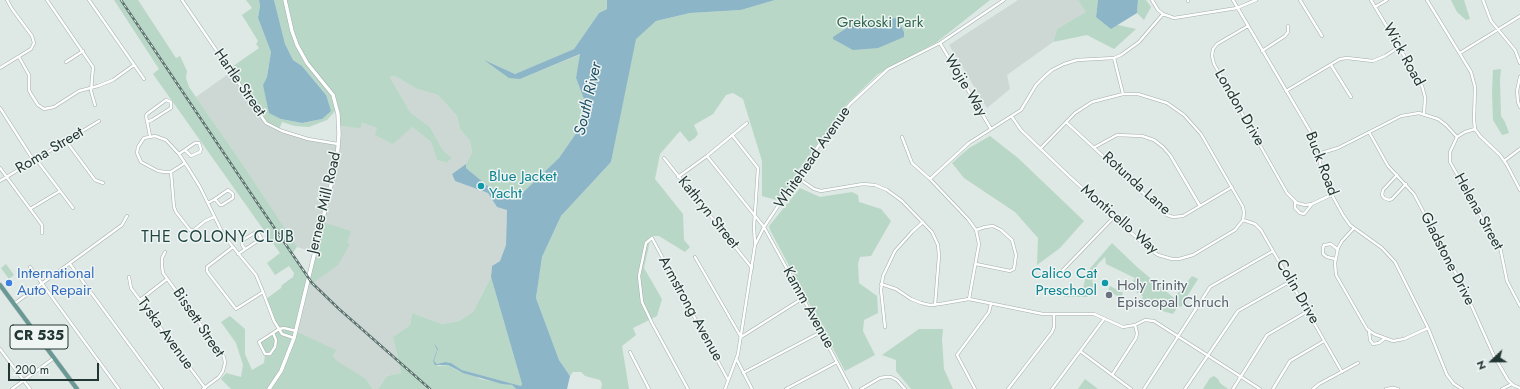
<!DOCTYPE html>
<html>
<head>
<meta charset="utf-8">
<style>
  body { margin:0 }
  #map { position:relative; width:1520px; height:389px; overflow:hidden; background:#dee8e5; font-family:Jost,sans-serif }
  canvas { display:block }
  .north { position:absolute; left:1472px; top:341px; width:40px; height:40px; -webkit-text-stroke:3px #eef5f3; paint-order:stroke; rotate:248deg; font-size:11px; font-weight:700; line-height:16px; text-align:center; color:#223633 }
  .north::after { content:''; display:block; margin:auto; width:14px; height:18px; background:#223633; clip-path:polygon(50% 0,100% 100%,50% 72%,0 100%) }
  .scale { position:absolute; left:8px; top:363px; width:91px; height:18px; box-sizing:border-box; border:2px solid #223633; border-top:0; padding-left:5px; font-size:12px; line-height:14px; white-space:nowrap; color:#223633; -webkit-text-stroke:3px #eef5f3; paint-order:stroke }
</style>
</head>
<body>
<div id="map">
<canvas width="1520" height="389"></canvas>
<div class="north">N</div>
<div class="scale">200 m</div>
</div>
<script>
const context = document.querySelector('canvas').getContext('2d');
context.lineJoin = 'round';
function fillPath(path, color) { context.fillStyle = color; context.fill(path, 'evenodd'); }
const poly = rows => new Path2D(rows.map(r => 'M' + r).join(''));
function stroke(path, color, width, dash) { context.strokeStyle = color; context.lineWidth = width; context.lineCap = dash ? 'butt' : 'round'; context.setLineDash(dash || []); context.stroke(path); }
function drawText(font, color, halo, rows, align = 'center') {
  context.font = font + ' Jost,sans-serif'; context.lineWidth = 3; context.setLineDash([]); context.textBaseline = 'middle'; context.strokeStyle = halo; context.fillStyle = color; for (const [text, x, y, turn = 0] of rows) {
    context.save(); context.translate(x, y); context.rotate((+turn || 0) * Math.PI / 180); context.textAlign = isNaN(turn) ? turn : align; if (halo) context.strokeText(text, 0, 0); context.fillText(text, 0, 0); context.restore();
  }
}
fillPath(poly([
  [1018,0,1078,0,1087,12,1057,29,1053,42,1007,75,1010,89,987,108,949,45],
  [231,72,266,123,282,131,309,139,338,144,339,126,346,127,361,123,377,128,412,127,431,142,437,160,447,163,452,158,443,150,430,127,410,112,390,77,395,76,417,89,438,95,457,116,460,129,470,141,472,152,466,164,452,174,455,181,488,193,497,207,507,210,506,245,500,261,492,266,491,277,473,312,459,321,442,324,412,313,410,325,393,337,401,373,387,376,378,389,373,389,365,378,338,363,333,356,335,350,296,331,306,288,350,244,347,242,314,252,297,247,289,236,241,162,196,97]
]), '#cdd8d4');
fillPath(poly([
  [114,0,138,0,176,58,180,56,187,71,186,78,189,87,241,162,297,247,292,254,308,276,322,222,351,231,347,242,350,244,338,265,306,288,296,331,336,350,333,356,338,362,365,378,373,389,231,389,221,379,226,373,241,377,243,365,236,343,221,322,230,316,245,329,245,354,252,370,264,363,265,354,259,342,278,329,266,299,281,288,282,285,293,277,294,273,289,266,275,275,267,263,280,253,153,74,159,69],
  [246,0,259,0,260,6,258,18,271,52,267,77,263,85,281,119,302,123,322,119,326,95,302,66,293,60,285,44,274,0,607,0,607,9,599,13,574,49,515,74,486,61,520,79,581,54,576,78,584,99,579,129,559,158,515,200,501,197,466,168,466,164,472,152,470,141,460,129,457,116,438,95,417,89,395,76,390,77,410,112,430,127,443,150,452,158,447,163,437,160,431,142,412,127,393,144,375,135,377,128,362,123,360,128,339,126,337,109,327,120,309,127,295,126,282,122,279,130,266,123,229,69,259,48,256,44,258,41,242,15,252,8],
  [775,0,990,0,937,42,878,74,846,105,799,169,780,201,762,196,762,161,743,99,733,93,726,95,713,114,694,125,698,134,695,138,689,142,680,131,660,154,655,179,683,214,684,240,690,247,685,252,659,236,651,236,644,268,662,299,657,316,633,328,636,335,622,346,629,389,601,389,602,384,600,380,585,376,581,372,573,372,570,376,559,360,536,298,542,257,561,216,611,162,635,39,656,21,690,13,741,10],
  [1078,0,1098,0,1096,17,1118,25,1136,29,1114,49,1087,35,1053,42,1057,29,1086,12],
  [1138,0,1146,0,1151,7,1144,20,1137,13],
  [1451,0,1464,0,1470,19,1466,20,1457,12],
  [1501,69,1500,80,1501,116,1505,122,1509,133,1502,135,1493,120,1492,93,1493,70],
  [990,136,1018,158,1084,221,1060,248,1037,265,1038,238,1015,212,964,178,952,163,969,148],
  [800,188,820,197,852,192,858,195,859,202,881,209,891,221,871,256,860,257,858,264,859,283,877,296,878,313,864,320,863,331,875,355,845,371,770,230,769,226],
  [1112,243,1137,267,1174,298,1192,276,1198,279,1188,295,1187,299,1181,307,1178,306,1173,314,1159,310,1158,306,1148,303,1148,301,1140,305,1140,301,1143,297,1141,294,1137,293,1135,289,1132,290,1130,287,1135,278,1106,264,1105,257,1097,265,1092,282,1094,283,1091,295,1087,297,1064,297,1064,293,1077,292,1083,288,1087,272],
  [6,264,14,275,9,279,1,268],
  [491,277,522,384,521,386,462,370,451,363,445,362,437,364,434,361,438,349,435,345,437,350,433,361,438,366,448,365,458,371,474,375,480,379,512,385,516,389,378,389,387,376,401,373,393,337,410,325,412,313,442,324,459,321,473,312],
  [1110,286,1123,293,1121,298,1108,291],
  [919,329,943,329,942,339,944,369,953,389,911,389,896,371,896,360,882,355],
  [1214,376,1218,379,1220,383,1228,389,1203,389,1210,378],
  [1085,379,1098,389,1078,389]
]), '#b9d7c6');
fillPath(poly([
  [259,0,274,0,285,44,293,60,302,66,326,95,331,111,322,119,302,123,281,119,269,113,263,85,267,77,271,52,258,18,260,6],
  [607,0,775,0,741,10,690,13,656,21,636,39,611,162,561,216,542,257,536,298,559,360,570,376,567,389,516,389,512,385,502,384,463,373,448,365,435,365,433,361,437,350,434,343,438,349,434,361,437,364,445,362,451,363,462,370,521,386,522,384,491,277,492,266,500,261,506,245,507,210,497,207,488,193,455,181,452,174,466,164,466,168,501,197,515,200,559,158,579,129,584,99,576,78,580,54,520,79,509,78,484,60,515,74,574,49,599,13,607,9],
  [1098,0,1138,0,1137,13,1111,29,1096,17],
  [862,18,878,20,897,18,904,32,904,37,878,48,853,50,833,39,833,37]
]), '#8cb5c8');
const street = poly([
  [47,0,93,67,91,91,95,105],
  [89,0,144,79],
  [182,0,266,123,282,131,308,139,338,144],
  [1152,0,1158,10,1163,14,1174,18,1237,8,1256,0],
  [1188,0,1188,1],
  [1233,0,1310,131,1318,150,1322,174,1327,186,1343,215,1350,225,1382,248,1395,262,1428,328,1447,375,1454,384,1462,389],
  [1300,0,1322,36],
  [1371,0,1422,86,1425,97,1424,114],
  [1427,0,1471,72,1475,87,1474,120,1475,129,1480,136,1500,155,1507,165,1520,190],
  [1483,0,1491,21,1515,50,1520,63],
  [1375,7,1387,0],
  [1248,26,1217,44,1213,49,1212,56,1214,64,1287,193,1297,203,1305,205,1312,204],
  [940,43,991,129],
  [1262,51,1285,36,1288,32,1288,26],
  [1460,53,1520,16],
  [19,57,29,75,29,90,31,94,38,105,44,109,54,107,79,91,98,86,113,80,134,65],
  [1114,58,1123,94],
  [66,62,83,51],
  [1331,65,1351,97],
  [0,68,31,49,34,43,32,36,12,9,7,0],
  [1520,77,1517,91,1518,102,1520,107],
  [1286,91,1340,59,1347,58,1373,61,1385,56,1399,47],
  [0,108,34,161],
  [1012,117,1021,130,1069,176,1149,249,1158,255,1172,259,1179,259,1193,255,1235,230,1243,220,1244,213,1243,207,1201,134,1184,115,1167,103,1138,94,1123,94,1092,102,1075,113,1041,148],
  [147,122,152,120,171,108,171,102,166,100,147,114,146,116,150,136],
  [1066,122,1167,215,1173,217,1183,216,1232,187],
  [1475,129,1465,132,1457,137,1450,152,1450,162,1486,225,1500,247,1507,281,1520,306],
  [1369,132,1388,166,1414,194,1464,289,1494,356,1508,380,1513,385,1520,388],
  [732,135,758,168,754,227,755,243],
  [902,137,912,163,930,179,968,219,976,230,979,244,969,299],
  [66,141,95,180,103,183],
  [1095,147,1117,135,1142,136,1154,140,1163,147,1170,155,1200,206],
  [179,154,195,143,199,143,201,149,200,152,191,156,185,150],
  [1318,154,1338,148,1401,116,1419,113,1438,119,1446,125,1457,137],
  [707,156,764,227,803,298,851,389],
  [664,158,752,268],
  [36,159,73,208],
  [1504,161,1520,149],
  [185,163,171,172,165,172,158,171,141,162,137,153,138,147,144,138,155,136,166,140,179,154,185,163,192,174,200,187,224,236,256,275,263,292,274,321,279,329,282,334,294,338],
  [0,168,42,225,42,233],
  [171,172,174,207,176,212,190,230,194,230,205,221,214,217],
  [1397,175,1383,190,1382,195,1384,198,1389,200,1392,199,1406,184],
  [678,177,707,156,747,123],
  [798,178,814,189,821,191,863,184,875,185,887,190,902,201,932,232,938,245,939,256,935,305],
  [930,179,969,143,1021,110,1036,85,1045,76,1052,70,1064,64,1077,60,1114,58,1121,55,1139,42,1163,14],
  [0,181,99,121],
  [1295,201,1295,208,1300,213,1304,214,1312,204,1331,195],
  [208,203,215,199,220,205,222,205,233,198,233,194,228,190,215,199],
  [30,209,60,191],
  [1243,220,1255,224,1261,230,1342,372],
  [1354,228,1342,241,1338,248,1335,263,1336,275,1367,329,1374,334,1393,341,1404,339,1428,328],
  [976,230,985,227,993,226,1001,230,1012,240,1016,255,1014,269,1010,271,976,264],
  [233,247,207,267,207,271,209,274,236,309,263,292],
  [165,252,162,258,162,266,163,273,224,357,225,363,223,371,219,377,203,389],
  [238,254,259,240,261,238,258,232,256,232,243,240,242,245,245,249],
  [695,257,741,337,803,298],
  [1335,259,1327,257,1323,254,1323,248,1324,245,1331,244,1337,249],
  [70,264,162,389],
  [30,267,119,389],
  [1060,276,1062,271,1114,217],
  [129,277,131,288,205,388],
  [881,284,896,289,911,299,921,303,930,305,940,304,969,299,1043,314,1094,314,1123,327,1135,325,1145,320,1154,321,1260,389],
  [140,300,167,279],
  [14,304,122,225,127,216],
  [885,327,881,290,883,276,895,251,912,232,923,222],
  [1369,330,1370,340,1373,344,1379,343,1384,339],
  [273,333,259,342,265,354,270,354,275,347,276,340,273,333,279,329,284,328,296,331],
  [0,349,30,389],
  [1080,351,1131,389],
  [630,352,649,389],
  [737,360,752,389],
  [743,373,821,332],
  [1112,375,1136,338,1137,333,1135,325],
  [12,389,54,358],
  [688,389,652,323,642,302,639,276,646,243,652,238,728,380],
  [725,389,738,354,755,245,764,227,829,130,850,104,888,69,940,43,1004,0],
  [786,389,837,362],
  [861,389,880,378,886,377,891,377,897,380,905,389],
  [975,389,957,355,989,312,991,304],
  [1008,389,1052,332,1054,327,1054,314],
  [1052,389,1104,319],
  [1144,389,1210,287,1273,251],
  [1185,389,1238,311,1291,281],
  [1233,389,1267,335,1308,311],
  [1273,389,1290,361,1324,341],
  [1313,389,1319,384,1358,363],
  [1386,389,1393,388,1398,389],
  [1502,389,1512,384]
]);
const secondary = poly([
  [269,389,281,371,294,338,332,181,337,160,339,134,338,114,333,95,307,63,297,45,292,31,285,0]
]);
const primary = poly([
  [0,285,77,389]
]);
stroke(street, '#a2afac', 3.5);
stroke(secondary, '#9fb2ae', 4.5);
stroke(primary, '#bdc3c2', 5);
stroke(street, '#fff', 2.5);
stroke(secondary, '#fff', 3.5);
stroke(primary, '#689994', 4);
const rail = poly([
  [121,0,254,198,312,283,339,309,430,389]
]);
stroke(rail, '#5c726f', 2.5);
stroke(rail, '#eef5f3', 1, [3]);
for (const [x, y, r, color] of [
  [481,186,4,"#0f9aa8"],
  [9,283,4,"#3f7fe0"],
  [1105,283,4,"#0f9aa8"],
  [1109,295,4,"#6b7280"]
]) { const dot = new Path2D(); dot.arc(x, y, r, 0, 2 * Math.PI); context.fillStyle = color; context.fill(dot); stroke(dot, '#eef5f3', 1.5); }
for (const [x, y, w] of [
  [39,337,58]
]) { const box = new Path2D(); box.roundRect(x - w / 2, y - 12, w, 24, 3); context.fillStyle = '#eef5f3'; context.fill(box); stroke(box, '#223633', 1); }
drawText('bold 14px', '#223633', null, [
  ["CR 535",39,337]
]);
drawText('15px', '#31684f', '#eef5f3', [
  ["Grekoski Park",880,23]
]);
drawText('15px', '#223633', '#eef5f3', [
  ["Wick Road",1403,55,61],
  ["Hartle Street",239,83,55],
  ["Wojie Way",965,86,59],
  ["London Drive",1239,108,60],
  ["Roma Street",50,151,-31],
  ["Whitehead Avenue",813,158,-55],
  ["Buck Road",1321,164,69],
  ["Rotunda Lane",1136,184,42],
  ["Jernee Mill Road",325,203,-77],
  ["Helena Street",1478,212,61],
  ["Kathryn Street",708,213,51],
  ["Monticello Way",1119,220,41],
  ["Gladstone Drive",1447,259,63],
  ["Colin Drive",1297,292,60],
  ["Kamm Avenue",808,308,61],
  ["Armstrong Avenue",690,309,61],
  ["Bissett Street",198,323,56],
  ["Tyska Avenue",165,334,54]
]);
drawText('15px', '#0d838f', '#eef5f3', [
  ["Blue Jacket",489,177],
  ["Yacht",489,194],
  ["Calico Cat",1097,274,"right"],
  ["Preschool",1097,291,"right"]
], 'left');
drawText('15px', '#366cbe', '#eef5f3', [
  ["International",17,274],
  ["Auto Repair",17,291]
], 'left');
drawText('15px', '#5b616d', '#eef5f3', [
  ["Holy Trinity",1117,286],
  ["Episcopal Chruch",1117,303]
], 'left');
drawText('italic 16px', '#23536a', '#eef5f3', [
  ["South River",589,99,-77]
]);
context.letterSpacing = '1px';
drawText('16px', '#204542', '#eef5f3', [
  ["THE COLONY CLUB",218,238]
]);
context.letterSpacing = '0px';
</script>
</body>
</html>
